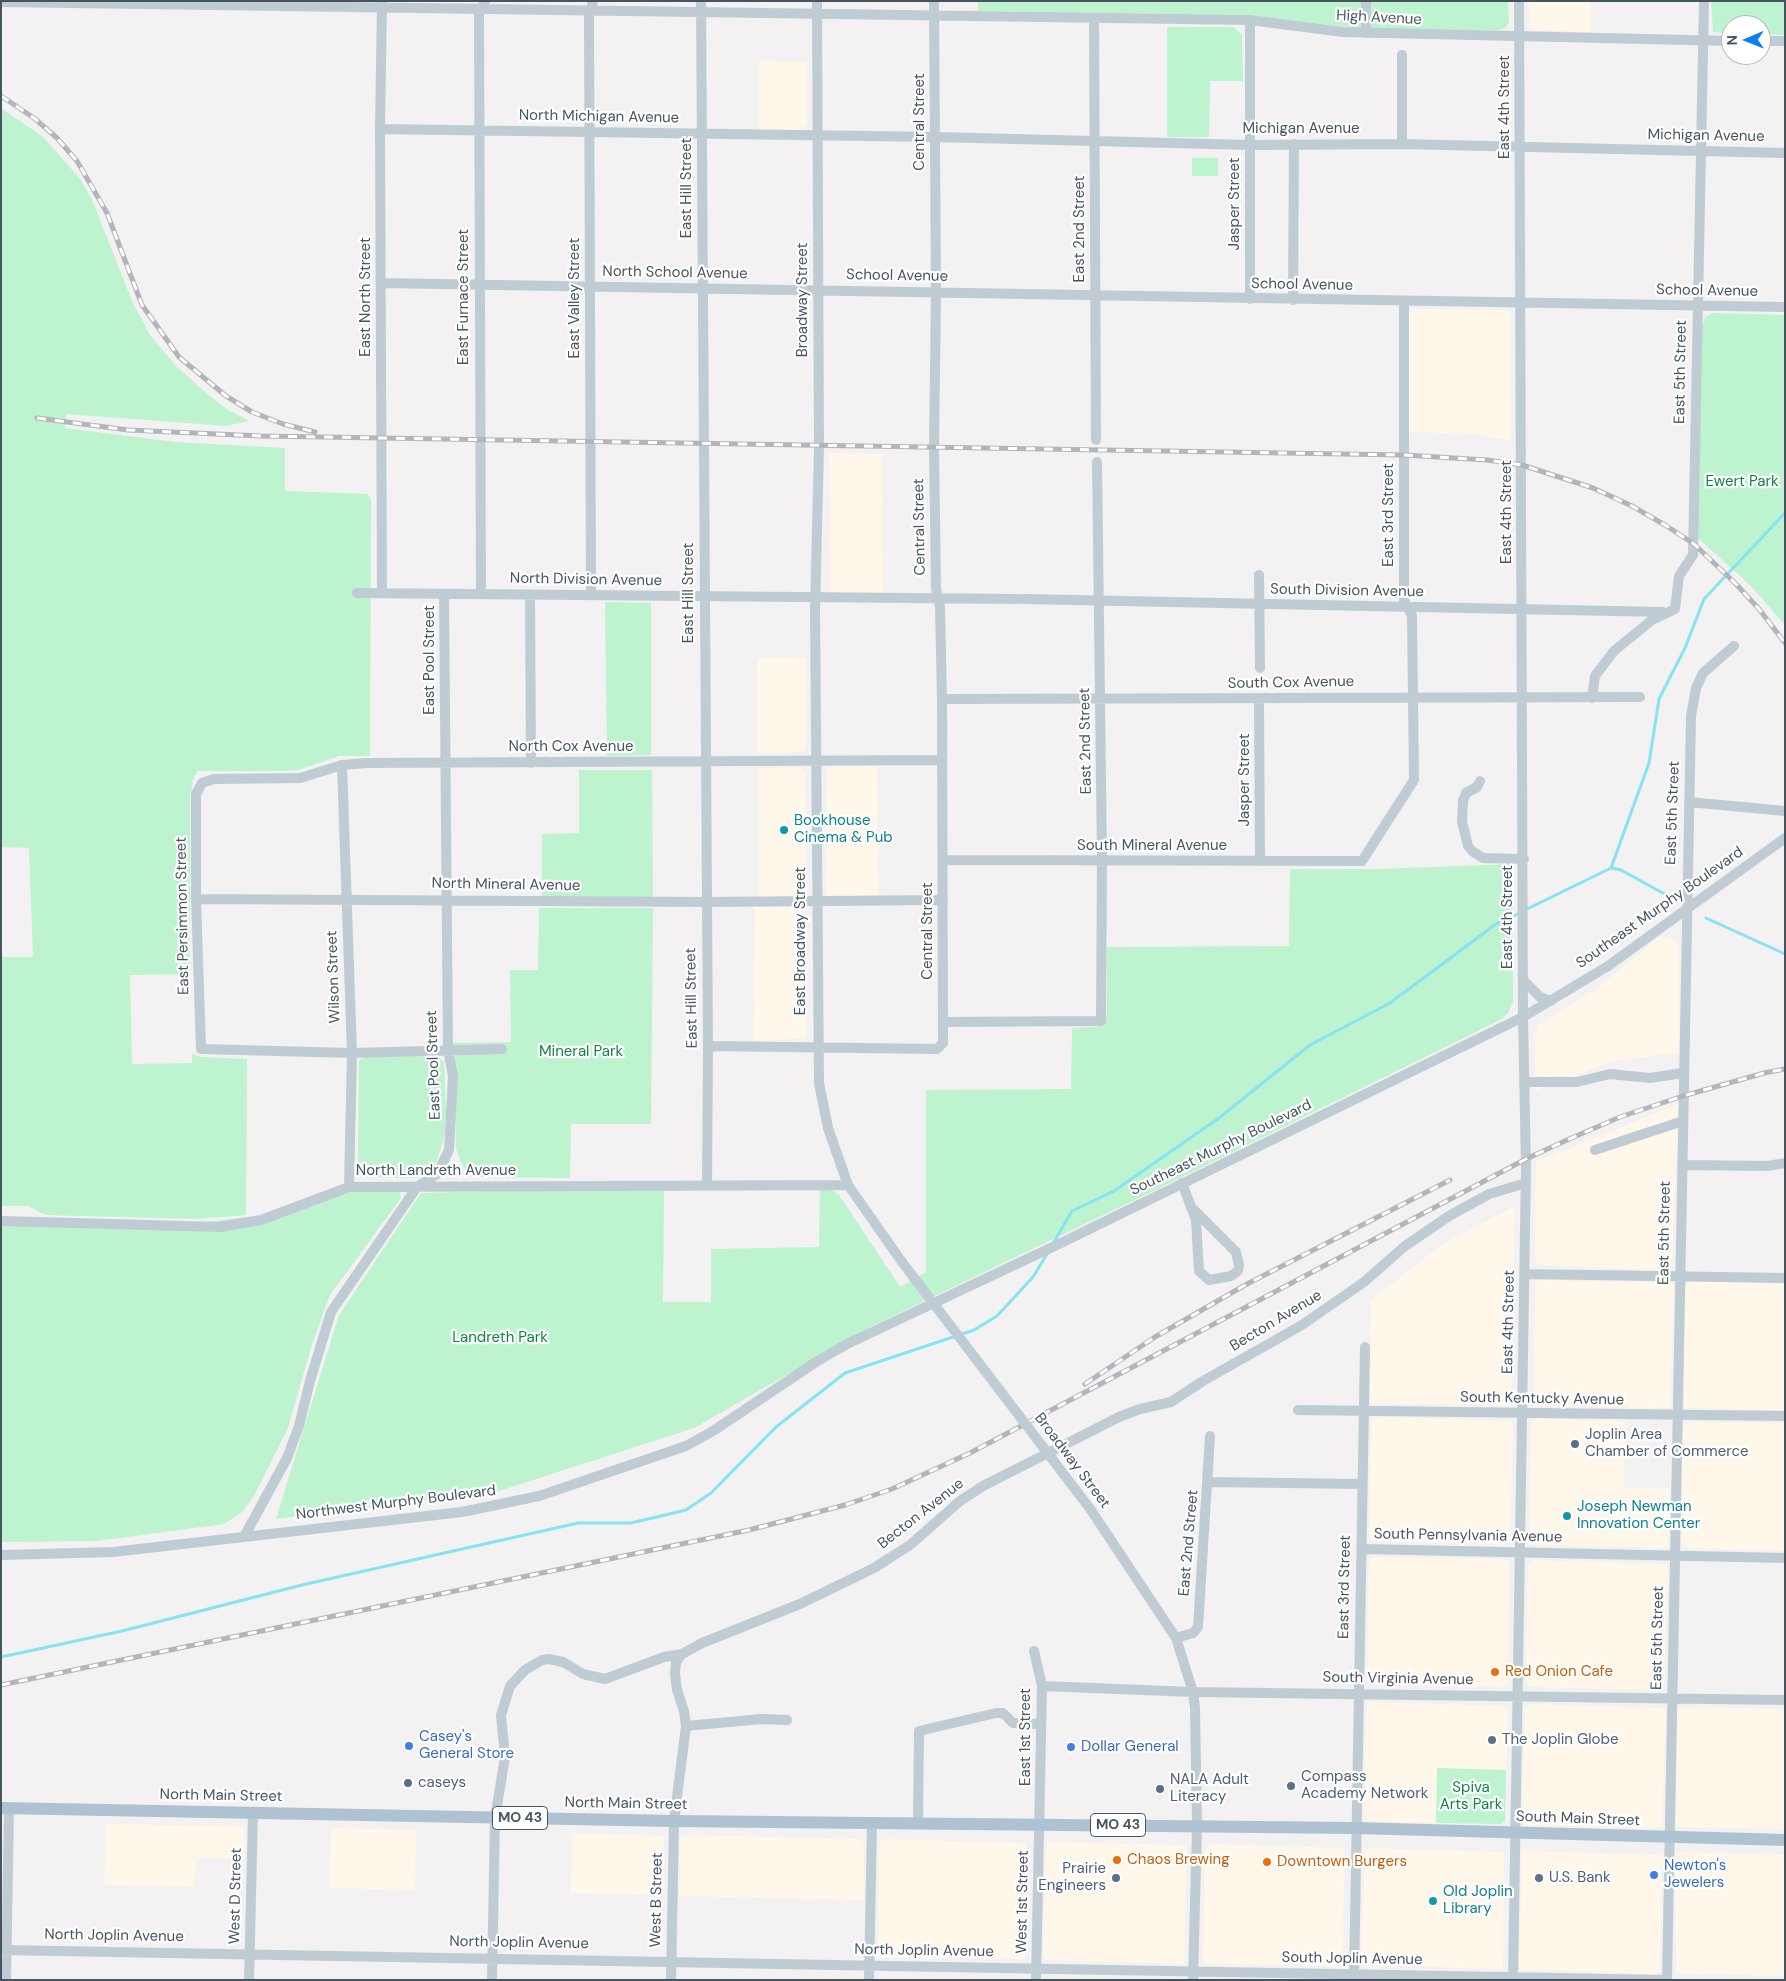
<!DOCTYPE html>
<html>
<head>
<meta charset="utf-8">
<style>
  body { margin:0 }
  #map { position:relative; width:1786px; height:1981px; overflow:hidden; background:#f3f1f1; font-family:"DM Sans",sans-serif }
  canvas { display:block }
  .frame { position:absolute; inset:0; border:2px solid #475560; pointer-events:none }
  .north { position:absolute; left:1721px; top:15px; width:50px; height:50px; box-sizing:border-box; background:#fff; border:1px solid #b5bbbf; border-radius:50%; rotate:269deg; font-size:14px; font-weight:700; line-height:20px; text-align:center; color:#475560 }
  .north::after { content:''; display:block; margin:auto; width:18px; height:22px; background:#0b7df3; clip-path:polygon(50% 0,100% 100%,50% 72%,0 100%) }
</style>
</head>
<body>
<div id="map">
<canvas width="1786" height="1981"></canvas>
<div class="frame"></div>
<div class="north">N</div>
</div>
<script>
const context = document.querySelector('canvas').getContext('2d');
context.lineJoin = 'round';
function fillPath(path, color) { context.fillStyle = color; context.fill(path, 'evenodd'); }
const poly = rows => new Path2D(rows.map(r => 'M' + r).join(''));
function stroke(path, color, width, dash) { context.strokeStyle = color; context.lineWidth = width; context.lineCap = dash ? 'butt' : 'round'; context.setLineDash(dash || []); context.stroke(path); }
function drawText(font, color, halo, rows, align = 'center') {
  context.font = font + ' "DM Sans",sans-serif'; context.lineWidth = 4.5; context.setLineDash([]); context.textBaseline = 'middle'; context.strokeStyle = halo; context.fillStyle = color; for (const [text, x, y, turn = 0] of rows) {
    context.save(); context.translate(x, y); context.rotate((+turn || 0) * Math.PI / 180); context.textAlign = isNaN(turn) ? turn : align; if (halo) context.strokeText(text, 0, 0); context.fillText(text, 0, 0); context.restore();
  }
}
fillPath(poly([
  [1529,1,1591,1,1591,32,1533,30,1529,24],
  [759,61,807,62,807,122,804,128,798,130,759,129],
  [1413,309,1505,310,1510,313,1511,441,1476,434,1409,432,1409,313],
  [829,453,882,454,883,594,831,594,830,592],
  [757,658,806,658,806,747,803,752,757,753],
  [877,766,878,896,828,896,826,891,827,770,831,767],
  [758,768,801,768,805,773,806,892,803,896,759,897],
  [755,907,801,907,805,910,807,1035,803,1039,754,1040],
  [1664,936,1675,940,1679,951,1679,1053,1614,1061,1535,1091,1535,1035,1538,1025,1597,989,1658,938],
  [1678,1104,1672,1266,1664,1270,1539,1265,1535,1259,1536,1162],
  [1515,1206,1511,1404,1506,1406,1370,1403,1371,1300,1443,1244],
  [1538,1280,1671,1283,1674,1287,1670,1407,1666,1408,1534,1406,1535,1284],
  [1690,1281,1785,1284,1785,1410,1689,1408,1684,1406,1685,1286],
  [1376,1417,1511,1421,1513,1425,1510,1542,1504,1545,1372,1541,1369,1537,1371,1421],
  [1535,1419,1625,1421,1624,1488,1670,1488,1668,1548,1533,1545,1529,1543,1531,1424],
  [1689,1422,1785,1423,1785,1551,1688,1548,1682,1545,1680,1539,1683,1426],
  [1377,1557,1505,1559,1509,1562,1508,1685,1502,1687,1369,1684,1367,1680,1369,1563,1372,1558],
  [1531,1560,1666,1564,1668,1569,1664,1687,1660,1690,1529,1687,1526,1682,1528,1566],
  [1369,1702,1506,1706,1508,1710,1506,1770,1437,1768,1436,1823,1368,1821,1364,1815,1367,1707],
  [1530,1704,1664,1708,1666,1711,1662,1826,1658,1828,1525,1825,1522,1821,1525,1709],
  [1683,1707,1785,1709,1785,1829,1680,1827,1676,1825,1677,1710],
  [106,1824,240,1826,245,1831,245,1859,196,1858,194,1887,104,1885],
  [331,1828,416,1830,415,1890,330,1888],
  [572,1833,664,1836,664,1895,571,1893],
  [683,1835,860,1839,864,1843,864,1900,679,1896,680,1839],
  [884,1839,1026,1843,1025,1959,878,1958,879,1843],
  [1053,1842,1184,1845,1187,1849,1184,1962,1180,1964,1046,1960,1043,1956,1046,1847,1048,1843],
  [1210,1844,1344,1848,1343,1966,1205,1964,1203,1960,1205,1849],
  [1368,1848,1504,1852,1503,1969,1363,1965,1361,1961,1365,1852],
  [1524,1851,1662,1855,1660,1971,1655,1974,1521,1970,1519,1965,1522,1856],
  [1681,1852,1785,1855,1785,1976,1680,1974,1676,1972,1675,1859,1677,1854]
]), '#fef7ea');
fillPath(poly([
  [978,1,1508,1,1509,22,1505,28,1498,30,1362,29,1249,15,978,11],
  [1711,1,1785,1,1785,35,1761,34,1761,25,1731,25,1731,34,1713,32],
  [1167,27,1234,27,1242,35,1243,81,1210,81,1209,137,1167,137],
  [1,108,43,137,81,180,93,202,132,301,150,335,176,366,204,391,228,410,250,421,226,426,66,414,65,428,175,442,285,448,285,491,368,494,371,499,370,756,339,756,301,769,286,771,197,771,193,781,190,797,190,974,130,975,132,1064,192,1063,192,1054,202,1057,247,1059,246,1215,196,1219,46,1215,28,1206,1,1206,1,957,33,957,29,848,1,847],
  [1192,158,1218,158,1218,176,1192,176],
  [1713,313,1785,315,1785,625,1752,587,1698,538,1702,326,1705,317],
  [605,602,651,603,651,755,607,756],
  [579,770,652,770,653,898,542,897,542,834,579,833],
  [1512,864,1513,1001,1509,1012,1502,1019,1170,1183,874,1325,694,1428,499,1491,276,1519,339,1315,421,1193,664,1187,663,1302,711,1302,711,1249,819,1247,820,1188,830,1189,839,1195,900,1287,926,1272,926,1090,1071,1089,1072,1028,1097,1027,1105,1021,1107,1015,1107,947,1289,946,1290,869,1378,869],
  [539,908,653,908,651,1124,571,1124,570,1178,476,1177,464,1169,456,1149,455,1060,453,1043,511,1042,510,970,538,970],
  [436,1056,444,1062,446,1112,444,1139,434,1167,425,1176,417,1178,362,1177,358,1170,359,1060,366,1057],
  [399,1187,401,1198,330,1295,312,1344,288,1428,254,1496,241,1513,224,1524,97,1541,1,1542,1,1224,182,1225,263,1215,326,1193],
  [1437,1768,1506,1770,1505,1822,1501,1824,1436,1823]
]), '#bdf3cf');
stroke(poly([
  [1611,868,1649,763,1659,699,1685,648,1704,599,1785,513],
  [1525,910,1611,868,1621,870,1670,897],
  [1706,918,1785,954],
  [1054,1242,1072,1211,1114,1191,1219,1118,1310,1045,1390,1003,1496,924,1520,913],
  [1,1657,122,1631,302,1585,578,1523,631,1523,686,1510,711,1493,776,1427,845,1373,974,1330,997,1316,1033,1277,1047,1254]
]), '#86e3f3', 3);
stroke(poly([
  [701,1,708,1046,707,1185],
  [817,1,819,447,815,610,819,1083,828,1128,848,1185,902,1262],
  [1366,1,1366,33],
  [1,2,1250,20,1343,32,1731,41],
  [1094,18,1096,440],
  [1250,20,1250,299],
  [1761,41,1785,41],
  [380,129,936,137,1250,145,1402,144,1785,153],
  [1402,144,1402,55],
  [381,283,1785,307],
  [1293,300,1294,144],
  [1259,575,1260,668],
  [357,593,1019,599],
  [382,593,380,129,382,2],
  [481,594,479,14,485,1],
  [530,595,531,763],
  [591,595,589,18,593,1],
  [1024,599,1663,612],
  [1592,698,1595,676,1614,651,1652,620,1675,609,1679,576,1693,555,1704,1],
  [942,699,1640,697],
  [1259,700,1260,861],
  [342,765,352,1053,349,1187],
  [1480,781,1477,787,1466,793,1463,801,1462,822,1468,846,1472,851,1483,858,1524,859],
  [1689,802,1785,811],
  [943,860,1362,861,1414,780,1412,616,1404,600,1404,302],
  [196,899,706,902,943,900],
  [1523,980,1540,997,1551,1001],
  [943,1022,1101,1021,1102,861,1097,462],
  [708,1046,937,1049,943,1043,942,699,940,607,936,589,934,448,936,291,934,1],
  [502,1049,352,1053,201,1049,196,899,196,794,202,783,214,779,300,778,342,765,366,763,942,760],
  [1524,1082,1577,1082,1610,1074,1650,1078,1683,1073],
  [1595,1150,1683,1121],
  [1682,1165,1768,1166,1785,1163],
  [1182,1183,1196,1220,1199,1271,1209,1280,1231,1276,1238,1271,1239,1265,1236,1252,1193,1209],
  [1,1221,220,1227,261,1220,349,1187,848,1185],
  [1525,1274,1785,1278],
  [1298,1410,1785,1416],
  [1209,1482,1362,1484],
  [1091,1510,1176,1638,1193,1692,1195,1708,1197,1826,1193,1980],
  [244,1537,287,1458,299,1426,310,1381,331,1312,417,1187,437,1174,449,1150,453,1076,448,1050,444,594],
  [1361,1549,1785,1558],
  [1,1555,113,1552,462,1512,539,1496,686,1446,713,1431,816,1362,847,1344,1061,1243,1523,1017,1608,966,1785,838],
  [1176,1638,1193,1633,1198,1627,1210,1436],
  [1034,1651,1042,1686,1036,1980],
  [1042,1686,1193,1692,1785,1700],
  [686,1726,762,1719,787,1720],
  [918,1823,919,1731,996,1713,1003,1713,1013,1723,1041,1724],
  [1,1950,1666,1980],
  [1354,1979,1365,1347],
  [6,1980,9,1808],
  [249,1980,253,1813],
  [492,1980,495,1818,505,1757,501,1715,510,1686,525,1670,542,1660,549,1659,563,1662,583,1674,605,1679,664,1657,682,1654],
  [671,1980,674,1821,686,1726,684,1711,677,1690,675,1674,676,1662,682,1654,702,1643,800,1604,874,1568,910,1545,960,1501,983,1486,1119,1417,1140,1409,1171,1402,1203,1381,1302,1325,1364,1282,1405,1246,1449,1216,1489,1194,1526,1183],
  [869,1980,872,1822],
  [1513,1980,1526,1168,1523,1017,1519,1],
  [1667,1980,1691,716,1696,688,1703,673,1734,646]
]), '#c0ccd3', 10);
stroke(poly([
  [1,1808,674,1821,1355,1828,1785,1840]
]), '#aec2d1', 12);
const rail = poly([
  [1,96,34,118,57,138,77,161,107,213,142,305,179,357,226,396,252,412,283,424,315,432],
  [37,418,128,430,261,436,1404,455,1487,460,1522,465,1593,488,1632,506,1665,525,1694,544,1735,583,1759,609,1785,643],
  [1085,1384,1155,1337,1247,1284,1450,1180],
  [1,1685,749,1530,845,1505,892,1489,970,1453,1526,1159,1567,1140,1620,1117,1683,1096,1764,1073,1785,1069]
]);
stroke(rail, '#b2b6bb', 5);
stroke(rail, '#fff', 3, [9]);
stroke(poly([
  [902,1262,1091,1510]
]), '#c0ccd3', 10);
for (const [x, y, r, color] of [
  [784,830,5,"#0f9aa8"],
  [1575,1444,5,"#5c6f8a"],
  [1567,1516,5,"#0f9aa8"],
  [1495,1672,5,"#e8710a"],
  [1492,1740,5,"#5c6f8a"],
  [409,1746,5,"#3f7fe0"],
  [1071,1747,5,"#3f7fe0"],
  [408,1783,5,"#5c6f8a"],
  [1291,1786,5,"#5c6f8a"],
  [1160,1789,5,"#5c6f8a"],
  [1117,1860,5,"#e8710a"],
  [1267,1862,5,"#e8710a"],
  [1654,1875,5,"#3f7fe0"],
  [1116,1878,5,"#5c6f8a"],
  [1539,1878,5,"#5c6f8a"],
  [1433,1901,5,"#0f9aa8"]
]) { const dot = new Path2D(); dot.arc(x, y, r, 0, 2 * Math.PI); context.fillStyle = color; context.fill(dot); stroke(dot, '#fff', 2); }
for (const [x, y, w] of [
  [520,1818,55],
  [1118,1825,55]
]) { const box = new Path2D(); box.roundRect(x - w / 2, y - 11.5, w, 23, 4); context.fillStyle = '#fff'; context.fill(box); stroke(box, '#475560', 1); }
drawText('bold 14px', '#475560', null, [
  ["MO 43",520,1818],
  ["MO 43",1118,1825]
]);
drawText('15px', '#475560', '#fff', [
  ["High Avenue",1379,18,3],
  ["East 4th Street",1505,107,-90],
  ["North Michigan Avenue",599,117,1],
  ["Central Street",920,122,-90],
  ["Michigan Avenue",1301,129],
  ["Michigan Avenue",1706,136,1],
  ["East Hill Street",687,188,-90],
  ["Jasper Street",1235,204,-90],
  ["East 2nd Street",1080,229,-90],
  ["North School Avenue",675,273,1],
  ["School Avenue",897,276,1],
  ["School Avenue",1302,285,1],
  ["School Avenue",1707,291,1],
  ["East North Street",366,297,-90],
  ["East Furnace Street",464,297,-90],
  ["East Valley Street",575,298,-90],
  ["Broadway Street",803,300,-90],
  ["East 5th Street",1681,372,-89],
  ["East 4th Street",1507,512,-90],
  ["East 3rd Street",1389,515,-90],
  ["Central Street",920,527,-91],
  ["North Division Avenue",586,580,1],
  ["South Division Avenue",1347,591,1],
  ["East Hill Street",689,593,-90],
  ["East Pool Street",430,660,-90],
  ["South Cox Avenue",1291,683,-1],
  ["East 2nd Street",1086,741,-91],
  ["North Cox Avenue",571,747],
  ["Jasper Street",1245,780,-90],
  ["East 5th Street",1673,813,-88],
  ["South Mineral Avenue",1152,846],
  ["North Mineral Avenue",506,885,1],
  ["Southeast Murphy Boulevard",1660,908,-35],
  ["East Persimmon Street",183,916,-91],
  ["East 4th Street",1508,917,-90],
  ["Central Street",928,931,-90],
  ["East Broadway Street",801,941,-90],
  ["Wilson Street",334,977,-92],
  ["East Hill Street",692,998,-91],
  ["East Pool Street",434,1065,-92],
  ["Southeast Murphy Boulevard",1221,1148,-26],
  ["North Landreth Avenue",436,1171],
  ["East 5th Street",1665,1233,-89],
  ["Becton Avenue",1276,1321,-31],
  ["East 4th Street",1509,1322,-89],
  ["South Kentucky Avenue",1542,1399,1],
  ["Broadway Street",1072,1461,53],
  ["Northwest Murphy Boulevard",396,1503,-7],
  ["Becton Avenue",921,1514,-38],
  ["South Pennsylvania Avenue",1468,1536,1],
  ["East 2nd Street",1189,1543,-85],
  ["East 3rd Street",1345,1587,-89],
  ["East 5th Street",1658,1638,-89],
  ["South Virginia Avenue",1398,1679,1],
  ["East 1st Street",1026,1737,-90],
  ["North Main Street",221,1796,1],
  ["North Main Street",626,1804,1],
  ["South Main Street",1578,1819,2],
  ["West D Street",236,1896,-89],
  ["West B Street",657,1900,-89],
  ["West 1st Street",1023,1902,-89],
  ["North Joplin Avenue",114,1936,1],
  ["North Joplin Avenue",519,1943,1],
  ["North Joplin Avenue",924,1951,1],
  ["South Joplin Avenue",1352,1959,1]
]);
drawText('15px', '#108343', '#fff', [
  ["Ewert Park",1742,482],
  ["Mineral Park",581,1052],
  ["Landreth Park",500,1338],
  ["Spiva",1471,1788],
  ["Arts Park",1471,1805]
]);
drawText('15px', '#0d838f', '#fff', [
  ["Bookhouse",794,821],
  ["Cinema & Pub",794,838],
  ["Joseph Newman",1577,1507],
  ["Innovation Center",1577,1524],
  ["Old Joplin",1443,1892],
  ["Library",1443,1909]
], 'left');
drawText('15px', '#4e5e75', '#fff', [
  ["Joplin Area",1585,1435],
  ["Chamber of Commerce",1585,1452],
  ["The Joplin Globe",1502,1740],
  ["Compass",1301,1777],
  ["Academy Network",1301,1794],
  ["NALA Adult",1170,1780],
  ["Literacy",1170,1797],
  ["caseys",418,1783],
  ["Prairie",1106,1869,"right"],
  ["Engineers",1106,1886,"right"],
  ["U.S. Bank",1549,1878]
], 'left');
drawText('15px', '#c56008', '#fff', [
  ["Red Onion Cafe",1505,1672],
  ["Chaos Brewing",1127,1860],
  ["Downtown Burgers",1277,1862]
], 'left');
drawText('15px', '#366cbe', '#fff', [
  ["Casey's",419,1737],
  ["General Store",419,1754],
  ["Dollar General",1081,1747],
  ["Newton's",1664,1866],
  ["Jewelers",1664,1883]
], 'left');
</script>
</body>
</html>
